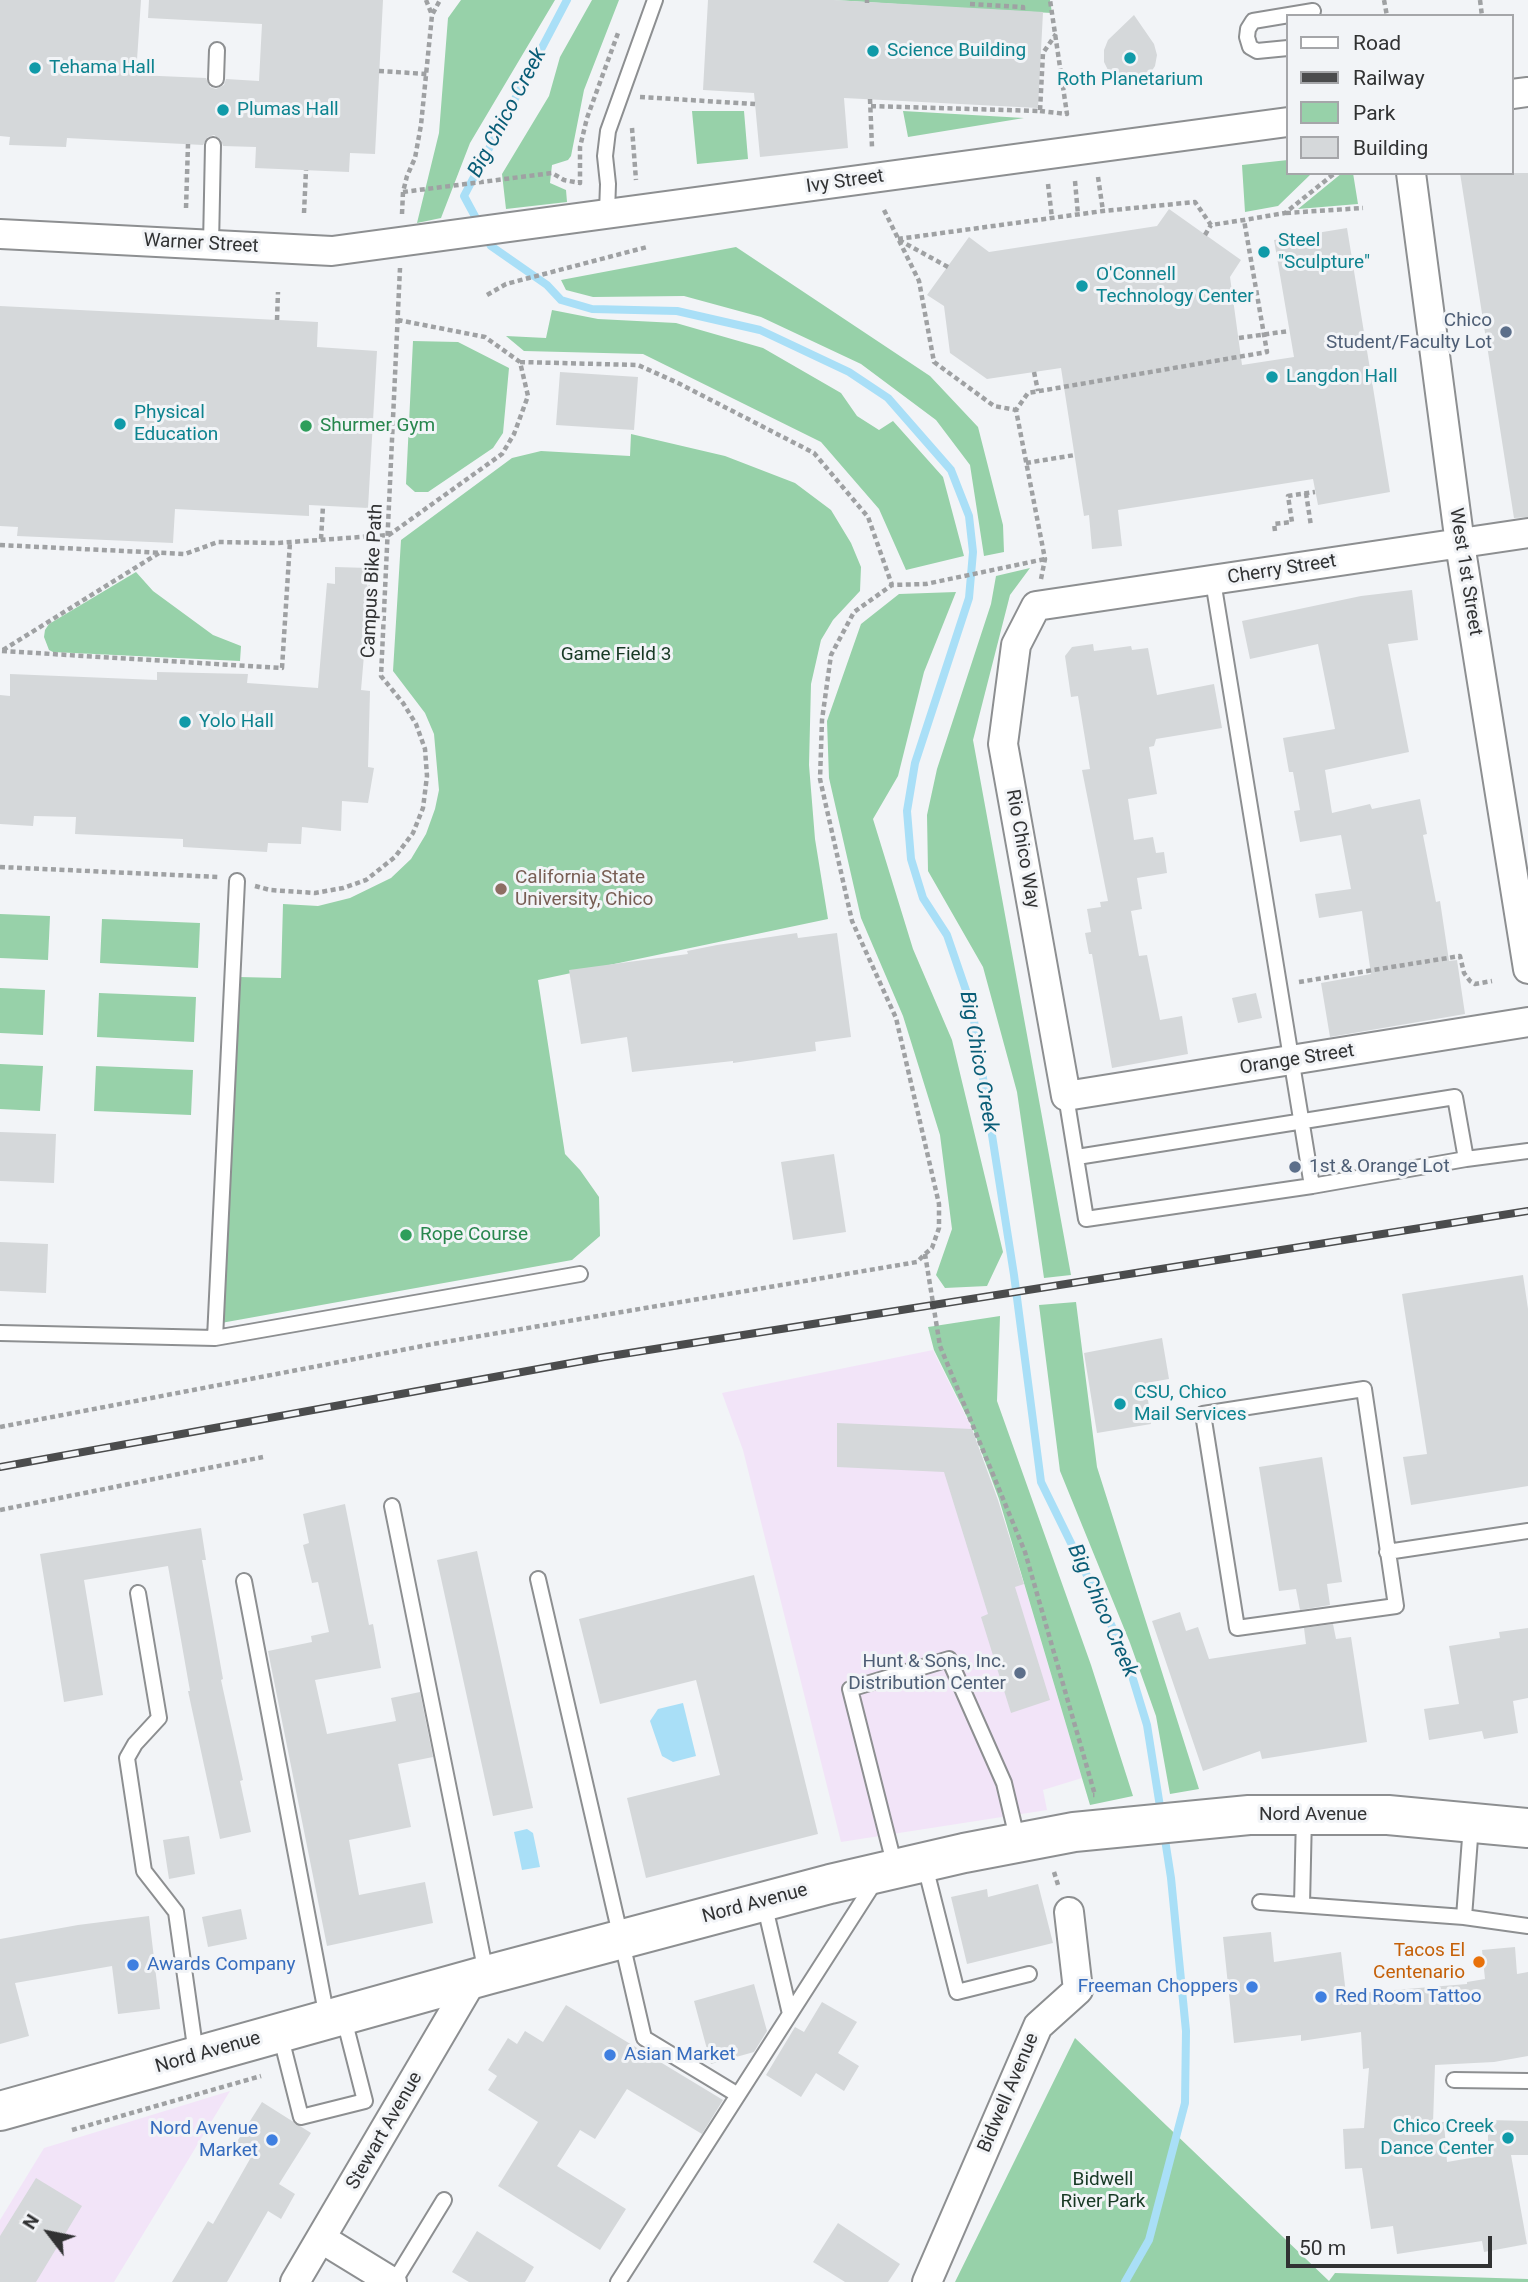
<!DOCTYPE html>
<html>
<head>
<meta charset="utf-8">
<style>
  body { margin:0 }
  #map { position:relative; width:1528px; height:2282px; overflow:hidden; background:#f2f4f7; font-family:Roboto,sans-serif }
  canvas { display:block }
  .legend { position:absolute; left:1286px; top:14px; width:228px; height:161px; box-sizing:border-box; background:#f2f4f7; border:2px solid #a5a6a9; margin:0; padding:9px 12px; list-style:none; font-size:21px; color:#313233 }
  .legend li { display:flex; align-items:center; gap:14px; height:35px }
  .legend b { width:35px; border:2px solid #a5a6a9 }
  .north { position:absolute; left:14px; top:2198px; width:70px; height:70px; -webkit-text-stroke:5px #f2f4f7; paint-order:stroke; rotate:302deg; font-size:19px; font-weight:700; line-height:28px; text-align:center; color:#313233 }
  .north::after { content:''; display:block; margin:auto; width:24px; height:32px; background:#313233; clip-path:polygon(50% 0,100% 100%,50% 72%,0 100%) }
  .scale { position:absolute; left:1286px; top:2236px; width:206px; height:32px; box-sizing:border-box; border:4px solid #313233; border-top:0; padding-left:9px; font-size:21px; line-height:24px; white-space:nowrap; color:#313233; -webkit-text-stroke:5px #f2f4f7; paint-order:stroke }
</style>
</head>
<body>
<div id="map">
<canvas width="1528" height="2282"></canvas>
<ul class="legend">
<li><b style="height:9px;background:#fff"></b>Road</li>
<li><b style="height:9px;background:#4b4c4d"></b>Railway</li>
<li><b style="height:19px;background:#97d1a9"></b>Park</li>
<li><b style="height:19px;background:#d5d8da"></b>Building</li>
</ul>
<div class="north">N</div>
<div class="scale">50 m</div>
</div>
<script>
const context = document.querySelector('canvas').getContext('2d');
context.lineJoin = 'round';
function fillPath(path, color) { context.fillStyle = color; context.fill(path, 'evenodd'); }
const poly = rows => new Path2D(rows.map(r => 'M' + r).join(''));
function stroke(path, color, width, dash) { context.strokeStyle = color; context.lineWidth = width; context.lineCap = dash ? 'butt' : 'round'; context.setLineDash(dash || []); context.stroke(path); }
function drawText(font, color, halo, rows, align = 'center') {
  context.font = font + ' Roboto,sans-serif'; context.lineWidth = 6; context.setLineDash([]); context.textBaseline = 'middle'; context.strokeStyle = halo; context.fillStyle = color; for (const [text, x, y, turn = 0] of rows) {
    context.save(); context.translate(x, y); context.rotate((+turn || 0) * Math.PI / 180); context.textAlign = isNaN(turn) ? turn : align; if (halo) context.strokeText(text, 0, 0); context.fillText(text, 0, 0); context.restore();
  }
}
fillPath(poly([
  [933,1350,972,1429,1024,1584,1082,1778,1043,1790,1047,1810,841,1842,743,1450,722,1393],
  [230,2091,114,2282,0,2282,0,2220,44,2148]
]), '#f2e4f8');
fillPath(poly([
  [461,0,555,0,470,143,441,218,417,223,439,133,448,18],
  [592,0,619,0,584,90,571,156,568,160,552,165,550,183,566,190,567,202,506,209,502,174,549,96,560,57],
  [834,0,1050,0,1052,13,960,8],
  [692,111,744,111,748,159,697,164],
  [903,111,1024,118,908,137],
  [1288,160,1288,173,1312,173,1278,206,1245,212,1242,165],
  [1342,173,1353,173,1358,204,1298,209],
  [736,247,930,376,978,427,1003,525,1004,552,984,556,970,465,936,420,861,364,761,317,684,296,593,297,566,290,561,280],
  [552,310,598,319,676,323,763,348,841,393,857,416,879,430,893,421,943,477,964,556,906,570,879,509,821,442,643,354,524,351,506,336,546,338],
  [413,341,458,342,509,368,503,433,493,448,428,492,415,492,406,484],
  [631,434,725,456,795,483,831,510,851,543,861,567,860,591,833,620,821,640,811,684,809,765,815,839,828,919,538,980,565,1154,580,1170,599,1197,600,1236,572,1260,221,1323,239,977,281,978,283,904,318,906,350,898,391,878,411,859,426,834,435,809,439,790,434,734,425,713,393,671,401,540,512,458,541,451,630,456],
  [1030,568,1010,595,973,740,1071,1275,1044,1278,1017,1092,983,967,928,871,927,815,937,769,991,604,996,576],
  [136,572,153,591,213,635,241,646,240,661,53,652,49,650,44,637,45,630,49,624],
  [956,592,924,672,898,776,873,819,913,949,952,1040,1003,1252,987,1286,945,1288,936,1275,952,1229,940,1135,903,1016,861,918,829,778,827,721,861,624,899,594],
  [0,914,50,916,48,960,0,958],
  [102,919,200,923,198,968,100,963],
  [0,988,45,990,43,1035,0,1033],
  [99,993,196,997,194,1042,97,1037],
  [0,1064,43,1066,40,1111,0,1109],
  [96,1066,193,1070,191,1115,94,1111],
  [1076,1302,1097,1467,1199,1789,1170,1794,1156,1716,1130,1643,1060,1471,1039,1305],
  [1000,1316,997,1401,1091,1665,1133,1796,1090,1805,999,1499,973,1429,934,1350,928,1327],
  [1075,2038,1329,2281,1335,2273,1528,2279,1528,2282,955,2282]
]), '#97d1a9');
fillPath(poly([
  [683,1703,696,1756,673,1762,662,1756,650,1721,658,1709],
  [527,1829,533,1833,540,1867,522,1870,514,1832]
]), '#a9dff7');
stroke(poly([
  [567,0,464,196,491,246,547,285,561,300,592,309,677,311,760,330,849,372,888,398,951,470,969,516,973,552,969,598,915,763,907,811,911,859,923,898,947,935,972,1008,1014,1275,1041,1482,1125,1653,1147,1725,1161,1813],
  [1125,2282,1149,2240,1185,2103,1186,2031,1171,1878,1164,1833]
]), '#a9dff7', 8);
fillPath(poly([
  [0,0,141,0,136,75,206,78,210,87,216,89,224,85,226,79,259,81,262,24,148,18,149,0,383,0,375,154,350,153,349,172,255,168,256,147,223,146,221,140,214,135,208,137,203,145,67,138,66,147,9,145,10,137,0,136],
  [708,0,834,0,1043,12,1038,108,844,98,848,148,760,157,754,93,703,90],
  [1134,15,1154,44,1157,55,1155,66,1149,75,1139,81,1128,82,1117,79,1109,72,1104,62,1104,50,1108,40],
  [1460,173,1528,173,1528,517,1514,518],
  [1169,209,1241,260,1230,277,1242,365,1294,357,1274,240,1347,228,1390,492,1318,505,1313,479,1118,510,1122,546,1092,549,1089,515,1084,516,1061,368,987,379,950,353,944,306,927,295,969,237,989,252,1157,226],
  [0,306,318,322,317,347,377,351,368,508,309,505,309,516,175,509,173,543,17,536,18,527,0,526],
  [560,372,638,377,634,430,556,425],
  [335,567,369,568,367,586,370,585,361,690,370,691,368,767,374,768,368,803,342,801,341,831,302,827,301,844,268,843,267,852,183,847,183,839,75,834,76,817,34,816,33,826,0,824,0,695,10,696,10,674,157,680,157,672,248,674,247,683,318,688,327,583,335,584],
  [1412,590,1418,640,1388,644,1409,752,1325,770,1332,813,1370,804,1372,809,1420,799,1427,834,1423,835,1436,902,1440,901,1449,961,1457,960,1465,1014,1330,1037,1321,983,1371,974,1362,911,1319,918,1315,894,1351,889,1341,835,1300,842,1294,811,1300,810,1293,772,1289,772,1283,738,1335,729,1318,644,1250,659,1242,621,1361,596],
  [1093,644,1094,651,1131,646,1132,650,1148,648,1157,695,1214,684,1222,728,1156,739,1154,746,1149,747,1157,794,1128,799,1134,840,1153,837,1156,853,1164,852,1167,873,1137,878,1142,909,1131,911,1139,956,1147,955,1160,1020,1182,1016,1188,1054,1112,1068,1092,954,1089,954,1085,933,1091,932,1087,909,1101,907,1100,902,1108,901,1082,770,1090,769,1078,696,1071,697,1065,656,1072,647],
  [797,933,798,938,837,933,851,1037,815,1042,816,1051,733,1063,733,1061,632,1072,627,1037,581,1044,569,970,688,954,687,951,717,945],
  [1256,993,1262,1018,1238,1023,1232,998],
  [0,1132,56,1134,54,1183,0,1181],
  [834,1154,846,1232,793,1240,781,1162],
  [0,1242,48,1244,46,1293,0,1291],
  [1523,1275,1528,1309,1528,1486,1411,1505,1403,1457,1427,1454,1402,1294],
  [1162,1338,1169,1379,1146,1383,1151,1424,1097,1433,1084,1353],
  [837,1423,972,1429,998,1500,1024,1584,1015,1587,1050,1700,1011,1713,981,1617,988,1614,944,1472,837,1467],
  [1322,1457,1342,1582,1327,1584,1330,1605,1300,1610,1296,1589,1279,1591,1259,1467],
  [345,1504,369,1625,373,1624,381,1668,315,1680,327,1734,396,1721,391,1698,420,1692,433,1757,398,1764,411,1827,349,1840,359,1895,425,1882,433,1923,327,1946,268,1651,312,1642,311,1636,329,1632,318,1582,312,1583,303,1545,309,1543,303,1514],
  [201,1528,206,1560,202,1560,223,1679,221,1680,243,1780,240,1781,251,1832,220,1839,188,1691,190,1691,168,1566,84,1580,103,1695,64,1702,40,1554],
  [477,1551,533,1808,493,1816,437,1560],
  [754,1575,818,1834,646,1878,627,1798,720,1775,696,1680,600,1704,579,1619],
  [1180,1612,1186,1631,1198,1627,1209,1659,1306,1644,1304,1628,1333,1624,1336,1639,1351,1637,1367,1742,1262,1759,1260,1751,1203,1771,1152,1621],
  [1528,1628,1528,1698,1513,1701,1518,1733,1484,1739,1482,1731,1429,1740,1424,1709,1459,1704,1449,1646,1500,1638,1499,1632],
  [189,1836,195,1874,169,1879,163,1840],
  [1038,1884,1053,1943,967,1964,951,1897,987,1889,988,1897],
  [241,1909,247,1939,208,1947,202,1917],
  [149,1916,160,2009,118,2014,112,1966,15,1983,29,2036,0,2044,0,1939,78,1925],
  [1271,1932,1274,1962,1341,1952,1346,1994,1467,1984,1467,1982,1485,1979,1482,1950,1515,1947,1517,1974,1528,1972,1528,2056,1494,2062,1435,2065,1433,2123,1444,2122,1447,2162,1488,2155,1488,2120,1528,2121,1528,2155,1511,2155,1527,2244,1484,2252,1482,2241,1397,2254,1393,2226,1371,2229,1362,2168,1345,2169,1343,2129,1364,2128,1369,2068,1363,2069,1361,2032,1301,2041,1301,2035,1234,2043,1223,1937],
  [754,1984,767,2031,754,2052,711,2064,694,2001],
  [822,2002,857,2022,838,2053,859,2066,844,2091,816,2073,801,2097,766,2075,795,2027,804,2032],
  [566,2005,723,2100,702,2134,627,2089,595,2139,580,2130,557,2166,626,2209,600,2250,498,2186,538,2122,488,2090,497,2076,488,2070,508,2038,517,2044,525,2031,543,2042],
  [262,2102,311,2133,279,2184,295,2194,281,2219,268,2211,227,2282,172,2282,208,2221,213,2224,250,2159,233,2148],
  [36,2178,82,2206,36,2282,0,2282,0,2236],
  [838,2223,900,2264,888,2282,845,2282,813,2262],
  [477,2231,534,2267,525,2282,469,2282,452,2272]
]), '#d5d8da');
const service = poly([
  [1288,48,1257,51,1250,47,1247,37,1248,29,1253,21,1313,11],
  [216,79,217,50],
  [607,213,608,184,605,156,608,131,655,0],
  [211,245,213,145],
  [1213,581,1312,1186],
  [1066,1096,1086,1219,1312,1186,1466,1159,1455,1097,1077,1157],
  [1466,1159,1528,1151],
  [0,1333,215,1338,580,1274],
  [215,1338,237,881],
  [1364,1389,1396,1606,1237,1628,1203,1414,1364,1389],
  [392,1506,486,1973],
  [1387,1552,1528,1531],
  [538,1579,644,2038,738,2095],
  [244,1581,327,2018],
  [138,1593,159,1718,135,1744,127,1758,144,1871,176,1912,196,2054],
  [924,1862,957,1992,1029,1974],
  [895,1867,850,1689,949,1659,1004,1783,1018,1842],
  [1260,1902,1464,1917,1471,1825],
  [764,1903,790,2014],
  [1302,1905,1304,1815],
  [1464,1917,1528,1926],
  [280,2034,301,2117,365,2101,343,2015],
  [1454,2080,1528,2081],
  [394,2282,444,2200],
  [618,2282,876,1880]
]);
const minor = poly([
  [1512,94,1528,92],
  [1411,173,1460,544,1528,969],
  [0,234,332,251,1288,122],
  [1528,533,1036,606,1016,645,1003,744,1066,1096,1528,1022],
  [322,2239,392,2282],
  [295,2282,473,1979],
  [927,2282,1038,2026,1078,1990,1069,1912]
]);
const primary = poly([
  [0,2111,487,1975,830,1884,964,1853,1074,1832,1249,1815,1388,1815,1528,1828]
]);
stroke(service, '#8d8f91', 18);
stroke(minor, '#8d8f91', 32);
stroke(primary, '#8d8f91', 42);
stroke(poly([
  [426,0,432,15],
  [867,0,867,3],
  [1384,0,1387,16],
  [1480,0,1482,16],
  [970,4,1023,7,1023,11],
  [379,71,427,74],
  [640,97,755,104],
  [870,99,872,147],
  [871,106,1040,111,1043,53,1056,34],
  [1040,111,1067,114,1050,0],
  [632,128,636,180],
  [1098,177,1103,211],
  [1075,181,1078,215],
  [1048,184,1052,218],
  [403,192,552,173,564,180,580,183,580,147,587,118,618,33],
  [186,208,188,144],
  [884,210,919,281,934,362,994,406,1016,410],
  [304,213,306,170],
  [1286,213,1363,208],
  [402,214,403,192,407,176,415,158,421,125,432,15,440,0],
  [1205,235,1211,225],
  [898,239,1103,211,1195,202,1211,225,1244,220,1285,213,1335,173],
  [899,240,948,267],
  [487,295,506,284,647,247],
  [277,320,278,292],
  [1239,338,1289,331],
  [520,362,638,365,678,383,814,453,868,517,892,585,926,584,1045,559],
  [1034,372,1038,391],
  [1026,463,1075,455],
  [1306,493,1311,526],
  [1275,531,1274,524,1292,522,1288,496,1315,492],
  [321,539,323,506],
  [0,545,185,554,218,542,277,543,389,535,502,454,514,434,528,396,520,362,485,337,398,320],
  [1041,579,1045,559,1016,410,1028,393,1267,352,1244,220],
  [3,650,159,553],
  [2,651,282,668,290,542],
  [0,867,219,877],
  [255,886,270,890,315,893,343,888,366,880,395,857,413,833,423,808,427,776,425,749,416,724,403,703,381,676,400,268],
  [1299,982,1460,956,1464,973,1470,981,1475,984,1492,981],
  [925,1254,940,1346,1025,1552,1095,1795,1093,1795],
  [0,1427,433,1344,917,1262,925,1254,932,1248,939,1228,939,1204,896,1018,852,921,820,779,822,720,831,655,854,612,892,585],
  [0,1510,263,1457],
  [1054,1872,1059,1888],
  [72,2130,261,2076]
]), '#9fa1a3', 4.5, [5, 3.5]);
stroke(service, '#fff', 14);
stroke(minor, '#fff', 28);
stroke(primary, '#fff', 38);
const rail = poly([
  [0,1467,604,1357,1528,1211]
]);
stroke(rail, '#4b4c4d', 8);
stroke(rail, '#f2f4f7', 5, [16]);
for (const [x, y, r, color] of [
  [873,51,7,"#0f9aa8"],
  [1130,58,7,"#0f9aa8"],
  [35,68,7,"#0f9aa8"],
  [223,110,7,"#0f9aa8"],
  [1264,252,7,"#0f9aa8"],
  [1082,286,7,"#0f9aa8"],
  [1506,332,7,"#5c6f8a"],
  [1272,377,7,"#0f9aa8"],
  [120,424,7,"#0f9aa8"],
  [306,426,7,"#2e9e5b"],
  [185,722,7,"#0f9aa8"],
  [501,889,7,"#8d6e63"],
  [1295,1167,7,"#5c6f8a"],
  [406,1235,7,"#2e9e5b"],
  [1120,1404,7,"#0f9aa8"],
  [1020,1673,7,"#5c6f8a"],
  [1479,1962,7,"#e8710a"],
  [133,1965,7,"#3f7fe0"],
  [1252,1987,7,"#3f7fe0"],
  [1321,1997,7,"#3f7fe0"],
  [610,2055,7,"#3f7fe0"],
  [1508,2138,7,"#0f9aa8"],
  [272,2140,7,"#3f7fe0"]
]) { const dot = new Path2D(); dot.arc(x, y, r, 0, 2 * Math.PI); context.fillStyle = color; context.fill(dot); stroke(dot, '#f2f4f7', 2.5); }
drawText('19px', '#0d838f', '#f2f4f7', [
  ["Science Building",887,51],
  ["Tehama Hall",49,68],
  ["Roth Planetarium",1130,80,"center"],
  ["Plumas Hall",237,110],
  ["Steel",1278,241],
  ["\"Sculpture\"",1278,263],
  ["O'Connell",1096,275],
  ["Technology Center",1096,297],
  ["Langdon Hall",1286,377],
  ["Physical",134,413],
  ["Education",134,435],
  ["Yolo Hall",199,722],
  ["CSU, Chico",1134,1393],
  ["Mail Services",1134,1415],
  ["Chico Creek",1494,2127,"right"],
  ["Dance Center",1494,2149,"right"]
], 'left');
drawText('19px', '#313233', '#f2f4f7', [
  ["Ivy Street",845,182,-8],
  ["Warner Street",201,244,3],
  ["Cherry Street",1282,570,-9],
  ["West 1st Street",1465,572,81],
  ["Campus Bike Path",373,581,-87],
  ["Rio Chico Way",1022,849,80],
  ["Orange Street",1297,1060,-9],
  ["Nord Avenue",1313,1815],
  ["Nord Avenue",755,1904,-15],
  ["Nord Avenue",208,2053,-16],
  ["Bidwell Avenue",1009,2093,-67],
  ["Stewart Avenue",385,2131,-60]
]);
drawText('19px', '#4e5e75', '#f2f4f7', [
  ["Chico",1492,321],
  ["Student/Faculty Lot",1492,343],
  ["1st & Orange Lot",1309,1167,"left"],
  ["Hunt & Sons, Inc.",1006,1662],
  ["Distribution Center",1006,1684]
], 'right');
drawText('19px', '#27864d', '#f2f4f7', [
  ["Shurmer Gym",320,426],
  ["Rope Course",420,1235]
], 'left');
drawText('19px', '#173924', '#f2f4f7', [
  ["Game Field 3",616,655],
  ["Bidwell",1103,2180],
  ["River Park",1103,2202]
]);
drawText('19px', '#785e54', '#f2f4f7', [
  ["California State",515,878],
  ["University, Chico",515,900]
], 'left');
drawText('19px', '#c56008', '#f2f4f7', [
  ["Tacos El",1465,1951],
  ["Centenario",1465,1973]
], 'right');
drawText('19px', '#366cbe', '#f2f4f7', [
  ["Awards Company",147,1965],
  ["Freeman Choppers",1238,1987,"right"],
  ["Red Room Tattoo",1335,1997],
  ["Asian Market",624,2055],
  ["Nord Avenue",258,2129,"right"],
  ["Market",258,2151,"right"]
], 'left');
drawText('italic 21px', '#095d77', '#f2f4f7', [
  ["Big Chico Creek",508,113,-62],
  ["Big Chico Creek",978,1062,80],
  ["Big Chico Creek",1102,1611,66]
]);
</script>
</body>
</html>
